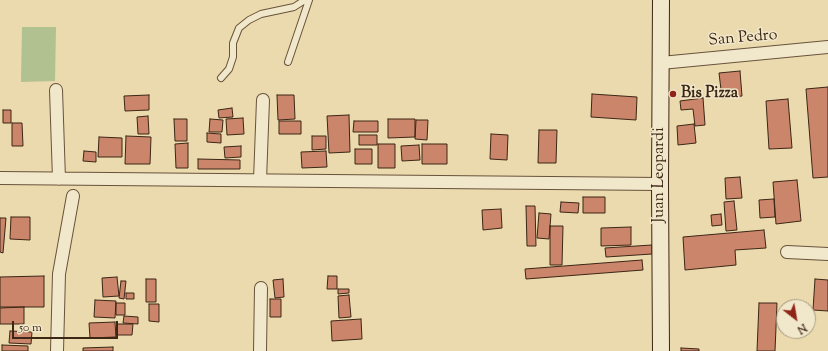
<!DOCTYPE html>
<html>
<head>
<meta charset="utf-8">
<style>
  body { margin:0 }
  #map { position:relative; width:828px; height:351px; overflow:hidden; background:#eadaae; font-family:"Sorts Mill Goudy",serif }
  canvas { display:block }
  .north { position:absolute; left:776px; top:299px; width:40px; height:40px; box-sizing:border-box; background:#f1e7ca; border:1px solid #a99a82; border-radius:50%; rotate:149deg; font-size:11px; font-weight:700; line-height:16px; text-align:center; color:#3c2615 }
  .north::after { content:''; display:block; margin:auto; width:14px; height:18px; background:#8f2418; clip-path:polygon(50% 0,100% 100%,50% 72%,0 100%) }
  .scale { position:absolute; left:12px; top:321px; width:106px; height:18px; box-sizing:border-box; border:2px solid #3c2615; border-top:0; padding-left:5px; font-size:12px; line-height:14px; white-space:nowrap; color:#3c2615; -webkit-text-stroke:3px #f1e7ca; paint-order:stroke }
</style>
</head>
<body>
<div id="map">
<canvas width="828" height="351"></canvas>
<div class="north">N</div>
<div class="scale">50 m</div>
</div>
<script>
const context = document.querySelector('canvas').getContext('2d');
context.lineJoin = 'round';
function paint(path, color) { context.fillStyle = color; context.fill(path, 'evenodd'); }
const toPath = rows => new Path2D(rows.map(r => 'M' + r).join(''));
function strokePath(path, color, width, dash) { context.strokeStyle = color; context.lineWidth = width; context.lineCap = dash ? 'butt' : 'round'; context.setLineDash(dash || []); context.stroke(path); }
function label(font, color, halo, rows, align = 'center') {
  context.font = font + ' "Sorts Mill Goudy",serif'; context.lineWidth = 3; context.setLineDash([]); context.textBaseline = 'middle'; context.strokeStyle = halo; context.fillStyle = color; for (const [text, x, y, turn = 0] of rows) {
    context.save(); context.translate(x, y); context.rotate((+turn || 0) * Math.PI / 180); context.textAlign = isNaN(turn) ? turn : align; if (halo) context.strokeText(text, 0, 0); context.fillText(text, 0, 0); context.restore();
  }
}
paint(toPath([
  [22,27,56,27,55,81,21,82]
]), '#b1c18f');
const building = toPath([
  [740,71,742,96,722,98,719,73,740,71],
  [828,87,828,177,813,178,806,89,828,87],
  [592,94,637,97,636,120,591,117,592,94],
  [149,95,149,110,125,111,124,96,149,95],
  [277,95,294,95,295,119,278,120,277,95],
  [703,98,705,125,695,126,693,109,681,110,680,101,703,98],
  [788,99,792,148,769,149,766,101,788,99],
  [232,108,233,117,219,118,218,110,232,108],
  [3,110,11,110,11,123,3,123,3,110],
  [349,115,350,152,329,153,327,116,349,115],
  [148,116,149,134,138,134,137,117,148,116],
  [243,118,244,134,227,135,226,119,243,118],
  [174,119,187,119,187,141,175,141,174,119],
  [210,119,223,120,222,132,209,132,210,119],
  [388,119,415,119,415,137,388,138,388,119],
  [416,120,428,120,427,140,415,139,416,120],
  [279,121,301,121,301,134,279,134,279,121],
  [354,121,378,121,378,132,353,132,354,121],
  [12,123,22,123,23,146,12,146,12,123],
  [694,124,696,143,678,145,677,126,694,124],
  [539,130,557,130,556,163,538,163,539,130],
  [207,133,221,134,221,143,207,142,207,133],
  [491,134,508,135,507,160,490,159,491,134],
  [359,135,377,135,377,145,359,145,359,135],
  [126,136,151,137,150,164,125,164,126,136],
  [312,136,326,136,326,149,312,150,312,136],
  [99,137,122,138,122,157,98,157,99,137],
  [188,143,188,168,176,168,175,144,188,143],
  [378,144,395,144,395,168,378,168,378,144],
  [422,144,447,144,447,164,422,164,422,144],
  [419,145,420,160,402,161,401,146,419,145],
  [241,146,241,157,225,158,224,147,241,146],
  [355,149,372,149,372,164,355,164,355,149],
  [84,151,96,152,96,162,83,161,84,151],
  [326,151,327,167,302,168,301,152,326,151],
  [198,159,240,160,240,169,198,169,198,159],
  [740,177,742,198,726,199,725,178,740,177],
  [797,180,801,221,776,224,773,182,797,180],
  [583,197,605,197,605,213,583,213,583,197],
  [774,199,775,217,760,218,759,200,774,199],
  [734,201,737,230,726,231,724,202,734,201],
  [561,202,579,203,578,213,560,212,561,202],
  [526,206,535,206,536,246,527,246,526,206],
  [501,209,502,228,483,230,482,210,501,209],
  [539,213,551,214,549,239,537,238,539,213],
  [721,214,722,225,712,226,711,215,721,214],
  [11,217,30,217,30,240,10,239,11,217],
  [0,218,6,218,3,253,0,252,0,218],
  [550,226,563,226,562,265,550,265,550,226],
  [631,227,631,245,601,246,601,228,631,227],
  [764,230,766,248,735,250,736,265,685,270,683,237,764,230],
  [652,245,652,254,606,257,605,248,652,245],
  [642,260,643,270,526,279,525,269,642,260],
  [44,276,44,307,0,307,0,277,44,276],
  [328,276,337,276,337,289,327,289,328,276],
  [117,277,119,296,103,297,102,278,117,277],
  [146,279,156,279,156,302,146,302,146,279],
  [283,279,284,297,275,298,273,280,283,279],
  [815,279,828,280,828,311,813,310,815,279],
  [121,281,126,281,124,299,119,298,121,281],
  [338,289,349,289,349,293,338,294,338,289],
  [126,293,134,293,134,299,126,299,126,293],
  [349,295,351,317,339,318,338,296,349,295],
  [270,299,281,299,281,317,270,317,270,299],
  [95,300,116,301,115,318,94,317,95,300],
  [116,303,125,303,125,315,116,315,116,303],
  [759,303,777,303,775,351,757,351,759,303],
  [149,304,159,304,159,322,149,321,149,304],
  [24,307,24,324,0,324,0,308,24,307],
  [124,316,138,317,138,324,123,323,124,316],
  [361,319,362,339,332,341,331,321,361,319],
  [115,322,116,337,90,338,89,323,115,322],
  [117,324,133,324,132,335,116,335,117,324],
  [10,331,32,332,31,344,9,343,10,331],
  [2,345,28,346,28,351,2,351,2,345],
  [113,347,113,351,83,351,83,348,113,347],
  [681,348,699,349,699,351,681,351,681,348]
]);
paint(building, '#cb856a');
strokePath(building, '#3c2615', 1);
const lane = toPath([
  [288,62,309,0],
  [221,78,229,69,233,57,233,43,239,28,249,20,261,14,294,7,305,0]
]);
const street = toPath([
  [661,63,828,47],
  [56,90,59,179],
  [0,178,660,184],
  [260,180,263,100],
  [787,252,828,254],
  [57,351,59,274,73,196],
  [260,351,261,288]
]);
const secondary = toPath([
  [661,351,660,184,661,0]
]);
strokePath(lane, '#68533b', 8);
strokePath(street, '#68533b', 14);
strokePath(secondary, '#3c2615', 18);
strokePath(lane, '#f1e7ca', 6);
strokePath(street, '#f1e7ca', 12);
strokePath(secondary, '#f1e7ca', 16);
for (const [x, y, r, color] of [
  [673,94,4,"#8f2418"]
]) { const dot = new Path2D(); dot.arc(x, y, r, 0, 2 * Math.PI); context.fillStyle = color; context.fill(dot); strokePath(dot, '#f1e7ca', 1.5); }
label('16px', '#3c2615', '#f1e7ca', [
  ["San Pedro",743,39,-5],
  ["Juan Leopardi",660,175,-90]
]);
label('bold 16px', '#3c2615', '#f1e7ca', [
  ["Bis Pizza",681,94]
], 'left');
</script>
</body>
</html>
